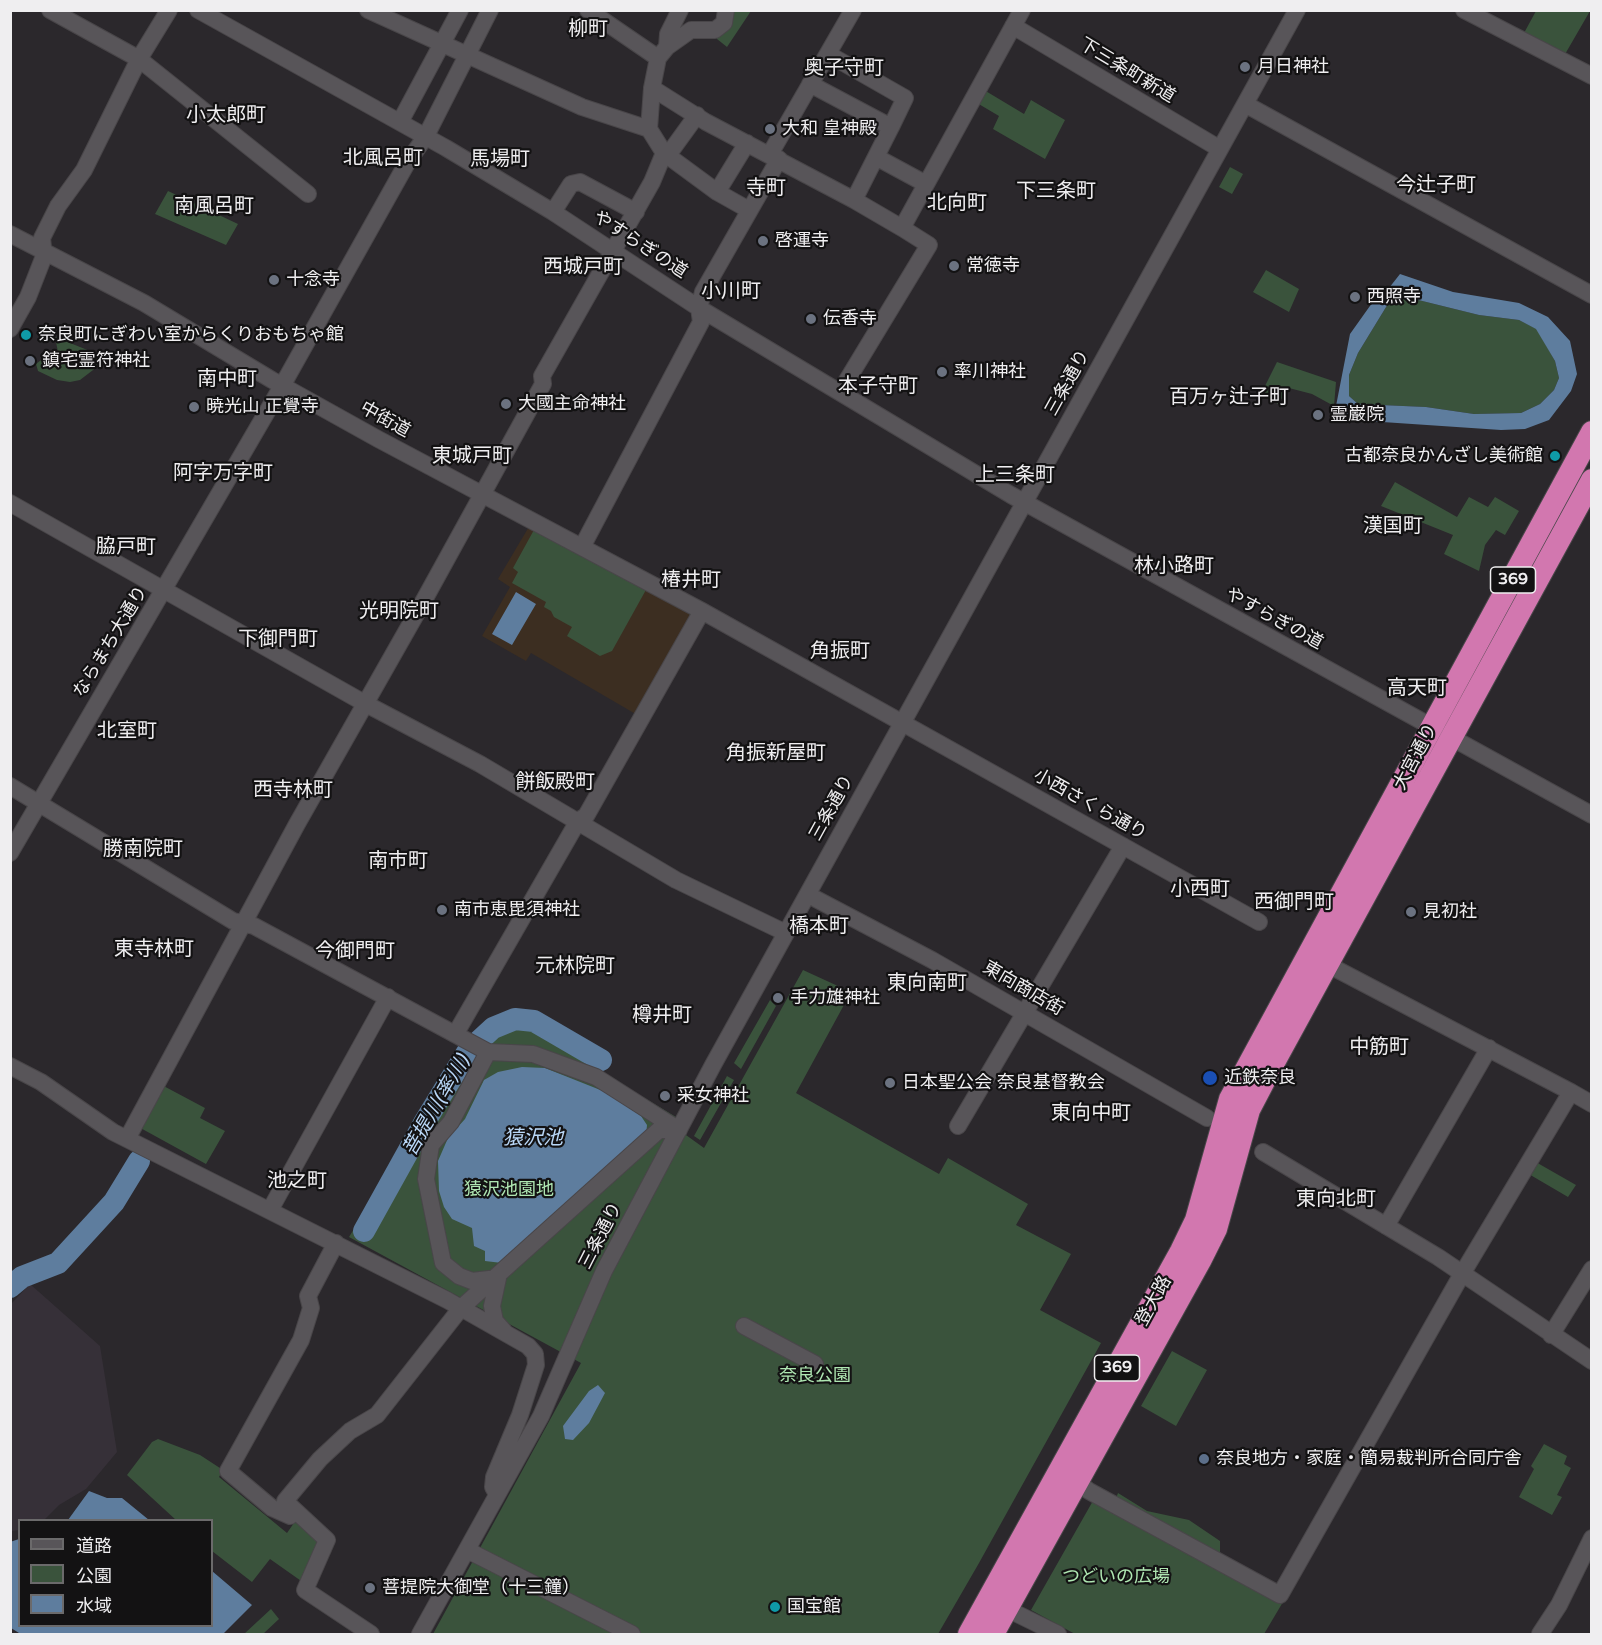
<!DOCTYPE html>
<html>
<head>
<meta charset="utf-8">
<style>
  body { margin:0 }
  #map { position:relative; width:1602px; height:1645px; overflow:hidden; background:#2b282c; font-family:"Varela Round","Noto Sans JP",sans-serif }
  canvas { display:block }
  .frame { position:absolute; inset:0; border:12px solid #efeef0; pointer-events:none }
  .legend { position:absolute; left:18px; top:1519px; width:195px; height:108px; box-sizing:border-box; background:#131213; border:2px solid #6b6a6b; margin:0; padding:8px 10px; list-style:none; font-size:18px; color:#efeef0 }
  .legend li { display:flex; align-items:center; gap:12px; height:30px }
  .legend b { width:30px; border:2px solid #6b6a6b }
</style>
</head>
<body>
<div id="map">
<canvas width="1602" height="1645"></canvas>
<div class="frame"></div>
<ul class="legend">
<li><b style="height:8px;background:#585559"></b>道路</li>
<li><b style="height:16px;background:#3a533c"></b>公園</li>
<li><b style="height:16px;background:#5e7d9e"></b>水域</li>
</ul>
</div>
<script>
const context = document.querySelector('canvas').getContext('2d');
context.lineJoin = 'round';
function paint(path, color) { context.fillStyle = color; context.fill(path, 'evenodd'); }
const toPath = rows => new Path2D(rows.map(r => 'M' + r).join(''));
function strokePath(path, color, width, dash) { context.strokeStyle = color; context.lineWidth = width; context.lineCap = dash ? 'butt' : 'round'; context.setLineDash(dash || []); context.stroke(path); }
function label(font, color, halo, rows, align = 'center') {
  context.font = font + ' "Varela Round","Noto Sans JP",sans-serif'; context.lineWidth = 4.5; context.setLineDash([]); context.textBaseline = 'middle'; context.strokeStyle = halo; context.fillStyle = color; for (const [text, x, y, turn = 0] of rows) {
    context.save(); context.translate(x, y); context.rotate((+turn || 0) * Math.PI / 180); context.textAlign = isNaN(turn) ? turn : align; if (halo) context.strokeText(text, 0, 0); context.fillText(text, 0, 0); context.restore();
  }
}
paint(toPath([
  [30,1284,100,1346,117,1452,86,1489,59,1505,44,1520,20,1520,19,1530,11,1531,11,1304]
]), '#363038');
paint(toPath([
  [530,525,697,614,639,716,531,653,526,661,482,636,510,587,498,579]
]), '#3c2e21');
paint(toPath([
  [726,11,751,11,727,47,717,39,715,30],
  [1536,11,1590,11,1564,56,1524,33],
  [984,90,1024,114,1031,100,1065,120,1045,159,993,129,999,116,977,103],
  [1230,167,1243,174,1232,194,1219,187],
  [168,191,238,224,226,245,155,214],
  [1266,270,1299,289,1289,312,1253,292],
  [1394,294,1479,315,1519,320,1537,329,1555,361,1559,378,1554,390,1540,404,1521,413,1474,414,1426,407,1358,404,1349,396,1349,375,1358,353],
  [55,337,90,351,98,358,97,367,80,380,70,382,57,380,38,371,36,364,41,360,52,361,58,352],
  [1277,362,1336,382,1334,406,1312,394,1289,388,1278,404,1261,394],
  [1395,482,1457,517,1469,497,1488,507,1495,497,1519,511,1505,535,1496,530,1485,545,1479,571,1444,554,1453,535,1381,506],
  [535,528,647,588,612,651,600,656,567,636,572,627,554,617,551,611,544,607,546,602,512,583,518,572,513,568],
  [803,970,851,992,796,1093,939,1174,948,1158,1028,1204,1016,1225,1071,1254,1040,1310,1101,1343,979,1563,938,1634,433,1634,581,1363,349,1237,467,1045,494,1024,507,1019,528,1016,537,1019,608,1060,600,1071,676,1117,686,1135,704,1148],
  [770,1000,776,1006,741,1069,734,1063],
  [727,1076,734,1080,700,1140,694,1136],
  [158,1083,205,1108,200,1118,225,1131,206,1164,135,1125],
  [1534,1161,1576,1185,1568,1197,1527,1173],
  [1172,1351,1207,1370,1176,1426,1141,1406],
  [158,1439,200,1455,223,1470,219,1477,287,1533,296,1520,321,1543,304,1583,270,1559,252,1582,212,1551,212,1520,176,1520,127,1475,152,1442],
  [1544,1444,1567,1456,1564,1464,1571,1468,1557,1495,1562,1497,1552,1515,1519,1497,1534,1469,1531,1466],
  [1118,1493,1147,1511,1189,1520,1220,1541,1220,1556,1283,1602,1264,1634,1075,1634,1031,1610,1094,1499,1112,1509],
  [271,1609,279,1619,263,1634,244,1634]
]), '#3a533c');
paint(toPath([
  [1400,274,1453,292,1519,303,1548,317,1570,341,1577,374,1571,391,1549,420,1525,429,1501,430,1338,419,1336,406,1350,334,1382,289,1389,288],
  [1394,294,1479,315,1519,320,1536,329,1555,361,1559,378,1554,390,1540,404,1521,413,1474,414,1426,407,1358,404,1349,396,1349,375,1358,353],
  [516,592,536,604,512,645,492,634],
  [522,1067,545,1068,608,1093,641,1116,647,1125,646,1136,502,1263,485,1261,485,1251,474,1246,472,1228,452,1219,444,1207,439,1191,438,1161,448,1138,465,1119,484,1080,498,1072],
  [598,1385,605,1393,589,1423,573,1440,565,1439,563,1426,589,1391],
  [89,1491,107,1498,122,1498,149,1520,68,1520],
  [19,1539,20,1626,212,1626,212,1571,252,1605,223,1634,19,1633,11,1628,10,1542]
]), '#5e7d9e');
strokePath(toPath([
  [364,1231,424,1123,468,1051,493,1028,515,1019,534,1021,601,1060],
  [10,1287,22,1277,58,1263,114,1202,139,1161]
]), '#5e7d9e', 22);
const minor = toPath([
  [50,10,139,59,308,194],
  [198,10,446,148,553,212,699,308,1011,495,1592,815],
  [368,10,582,107,649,129],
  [588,10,658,58],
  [1464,10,1592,76],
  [1013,26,1220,149],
  [667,47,668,34,680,10],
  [828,54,905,98,891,127],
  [810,84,891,127,854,200],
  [652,88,706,122,854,200,902,228],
  [1245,104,1592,295],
  [400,122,460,10],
  [664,153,717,192,749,210],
  [770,154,853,10],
  [668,155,697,115],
  [876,157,926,184],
  [717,192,747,143],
  [553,212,571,184,580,182,636,212],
  [10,234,144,303,272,380,378,439,702,611,1259,922],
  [10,329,28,297,44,256,42,238,58,206,84,170,139,59,169,10],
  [840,392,929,245,902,228,1022,10],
  [10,503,366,704,480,764,676,880,786,933],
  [582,547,701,322,699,308,703,292,779,159],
  [10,786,233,921,254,926,488,1052,533,1054,596,1077,679,1130],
  [10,853,282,386,407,163,426,136,490,10],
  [816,899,932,960,1207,1118],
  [456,1033,578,821,586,816,702,611],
  [488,1052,451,1122,431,1145,426,1179,443,1263,459,1276,472,1281,498,1278,492,1306,495,1321,504,1331],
  [10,1066,41,1082,113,1132,447,1300,528,1346,535,1354,536,1365,520,1415,494,1477,493,1487,497,1494],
  [1571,1092,1592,1104],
  [958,1126,1123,846],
  [127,1139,297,824,423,602,543,384,542,376,652,182,664,153,649,129,652,88,658,58,667,47,691,30,715,30,724,23,726,10],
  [1263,1152,1438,1257,1592,1361],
  [270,1210,388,997],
  [1386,1226,1489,1048],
  [744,1326,815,1364],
  [1551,1335,1592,1269],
  [1069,1476,1089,1491,1280,1595,1462,1274,1571,1092,1319,960],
  [295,1512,290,1516,272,1508,228,1471,301,1340,311,1308,308,1296,336,1243],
  [467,1550,632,1634],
  [997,1604,1058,1634],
  [371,1634,305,1590,327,1540,285,1501,320,1459,350,1431,377,1415,461,1308,659,1130,679,1130],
  [420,1634,541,1416,604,1271,713,1065,1297,10],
  [1540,1634,1559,1605,1592,1538]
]);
const highway = toPath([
  [969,1634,1181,1251,1196,1220,1230,1099,1592,432],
  [993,1634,1200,1261,1216,1229,1249,1110,1272,1066,1592,480]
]);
strokePath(minor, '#494649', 18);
strokePath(highway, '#494649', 24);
strokePath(minor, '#585559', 16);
strokePath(highway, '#d277af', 22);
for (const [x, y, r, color] of [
  [1245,67,6,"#6b7280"],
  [770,129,6,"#6b7280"],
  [763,241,6,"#6b7280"],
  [954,266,6,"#6b7280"],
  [274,280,6,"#6b7280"],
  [1355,297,6,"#6b7280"],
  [811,319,6,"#6b7280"],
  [26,335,6,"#0f9aa8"],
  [30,361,6,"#6b7280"],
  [942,372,6,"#6b7280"],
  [506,404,6,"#6b7280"],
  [194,407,6,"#6b7280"],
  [1318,415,6,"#6b7280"],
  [1555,456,6,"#0f9aa8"],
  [442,910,6,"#6b7280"],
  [1411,912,6,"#6b7280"],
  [778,998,6,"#6b7280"],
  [1210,1078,8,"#1a4fb4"],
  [890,1083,6,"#6b7280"],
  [665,1096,6,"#6b7280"],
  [1204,1459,6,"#5c6f8a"],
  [370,1588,6,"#6b7280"],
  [775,1607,6,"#0f9aa8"]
]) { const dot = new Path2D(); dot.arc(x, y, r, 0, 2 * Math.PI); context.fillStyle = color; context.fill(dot); strokePath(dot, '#131213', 2); }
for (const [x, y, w] of [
  [1513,580,45],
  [1117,1368,45]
]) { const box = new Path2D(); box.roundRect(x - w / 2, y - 13, w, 26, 4.5); context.fillStyle = '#131213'; context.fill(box); strokePath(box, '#efeef0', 1.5); }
label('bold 16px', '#efeef0', null, [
  ["369",1513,580],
  ["369",1117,1368]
]);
label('18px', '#efeef0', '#131213', [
  ["月日神社",1257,67],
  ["大和 皇神殿",782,129],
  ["啓運寺",775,241],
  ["常徳寺",966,266],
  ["十念寺",286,280],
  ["西照寺",1367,297],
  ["伝香寺",823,319],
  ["奈良町にぎわい室からくりおもちゃ館",38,335],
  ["鎮宅霊符神社",42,361],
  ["率川神社",954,372],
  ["大國主命神社",518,404],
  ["暁光山 正覺寺",206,407],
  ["霊巌院",1330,415],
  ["古都奈良かんざし美術館",1543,456,"right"],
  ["南市恵毘須神社",454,910],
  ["見初社",1423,912],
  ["手力雄神社",790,998],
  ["近鉄奈良",1224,1078],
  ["日本聖公会 奈良基督教会",902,1083],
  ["采女神社",677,1096],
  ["奈良地方・家庭・簡易裁判所合同庁舎",1216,1459],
  ["菩提院大御堂（十三鐘）",382,1588],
  ["国宝館",787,1607]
], 'left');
label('18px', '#efeef0', '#131213', [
  ["下三条町新道",1127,71,31],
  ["やすらぎの道",640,245,33],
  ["三条通り",1068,383,-61],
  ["中街道",385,420,29],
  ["やすらぎの道",1274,619,29],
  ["ならまち大通り",111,642,-59],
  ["大宮通り",1416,757,-62],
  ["小西さくら通り",1090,805,29],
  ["三条通り",832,808,-61],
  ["東向商店街",1023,989,30],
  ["三条通り",601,1236,-63],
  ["登大路",1154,1301,-61]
]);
label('18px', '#afe7b2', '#131213', [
  ["猿沢池園地",509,1190],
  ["奈良公園",815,1376],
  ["つどいの広場",1116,1577]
]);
label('20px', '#efeef0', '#131213', [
  ["柳町",588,30],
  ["奥子守町",844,69],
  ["小太郎町",226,116],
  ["北風呂町",383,159],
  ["馬場町",500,160],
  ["今辻子町",1436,186],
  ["寺町",766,189],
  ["下三条町",1056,192],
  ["北向町",957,204],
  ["南風呂町",214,207],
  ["西城戸町",583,268],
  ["小川町",731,292],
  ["南中町",227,380],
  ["本子守町",878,387],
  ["百万ヶ辻子町",1229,398],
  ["東城戸町",472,457],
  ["阿字万字町",223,474],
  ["上三条町",1015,476],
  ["漢国町",1393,527],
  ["脇戸町",126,548],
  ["林小路町",1174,567],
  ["椿井町",691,581],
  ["光明院町",399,612],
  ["下御門町",278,640],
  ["角振町",840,652],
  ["高天町",1417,689],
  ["北室町",127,732],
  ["角振新屋町",776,754],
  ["餅飯殿町",555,783],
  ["西寺林町",293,791],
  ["勝南院町",143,850],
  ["南市町",398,862],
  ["小西町",1200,890],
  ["西御門町",1294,903],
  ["橋本町",819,927],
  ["東寺林町",154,950],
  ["今御門町",355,952],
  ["元林院町",575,967],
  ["東向南町",927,984],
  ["樽井町",662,1016],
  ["中筋町",1379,1048],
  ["東向中町",1091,1114],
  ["池之町",297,1182],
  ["東向北町",1336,1200]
]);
label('italic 20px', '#bad8f8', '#131213', [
  ["菩提川(率川)",437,1106,-60],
  ["猿沢池",533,1139]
]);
</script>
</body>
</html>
